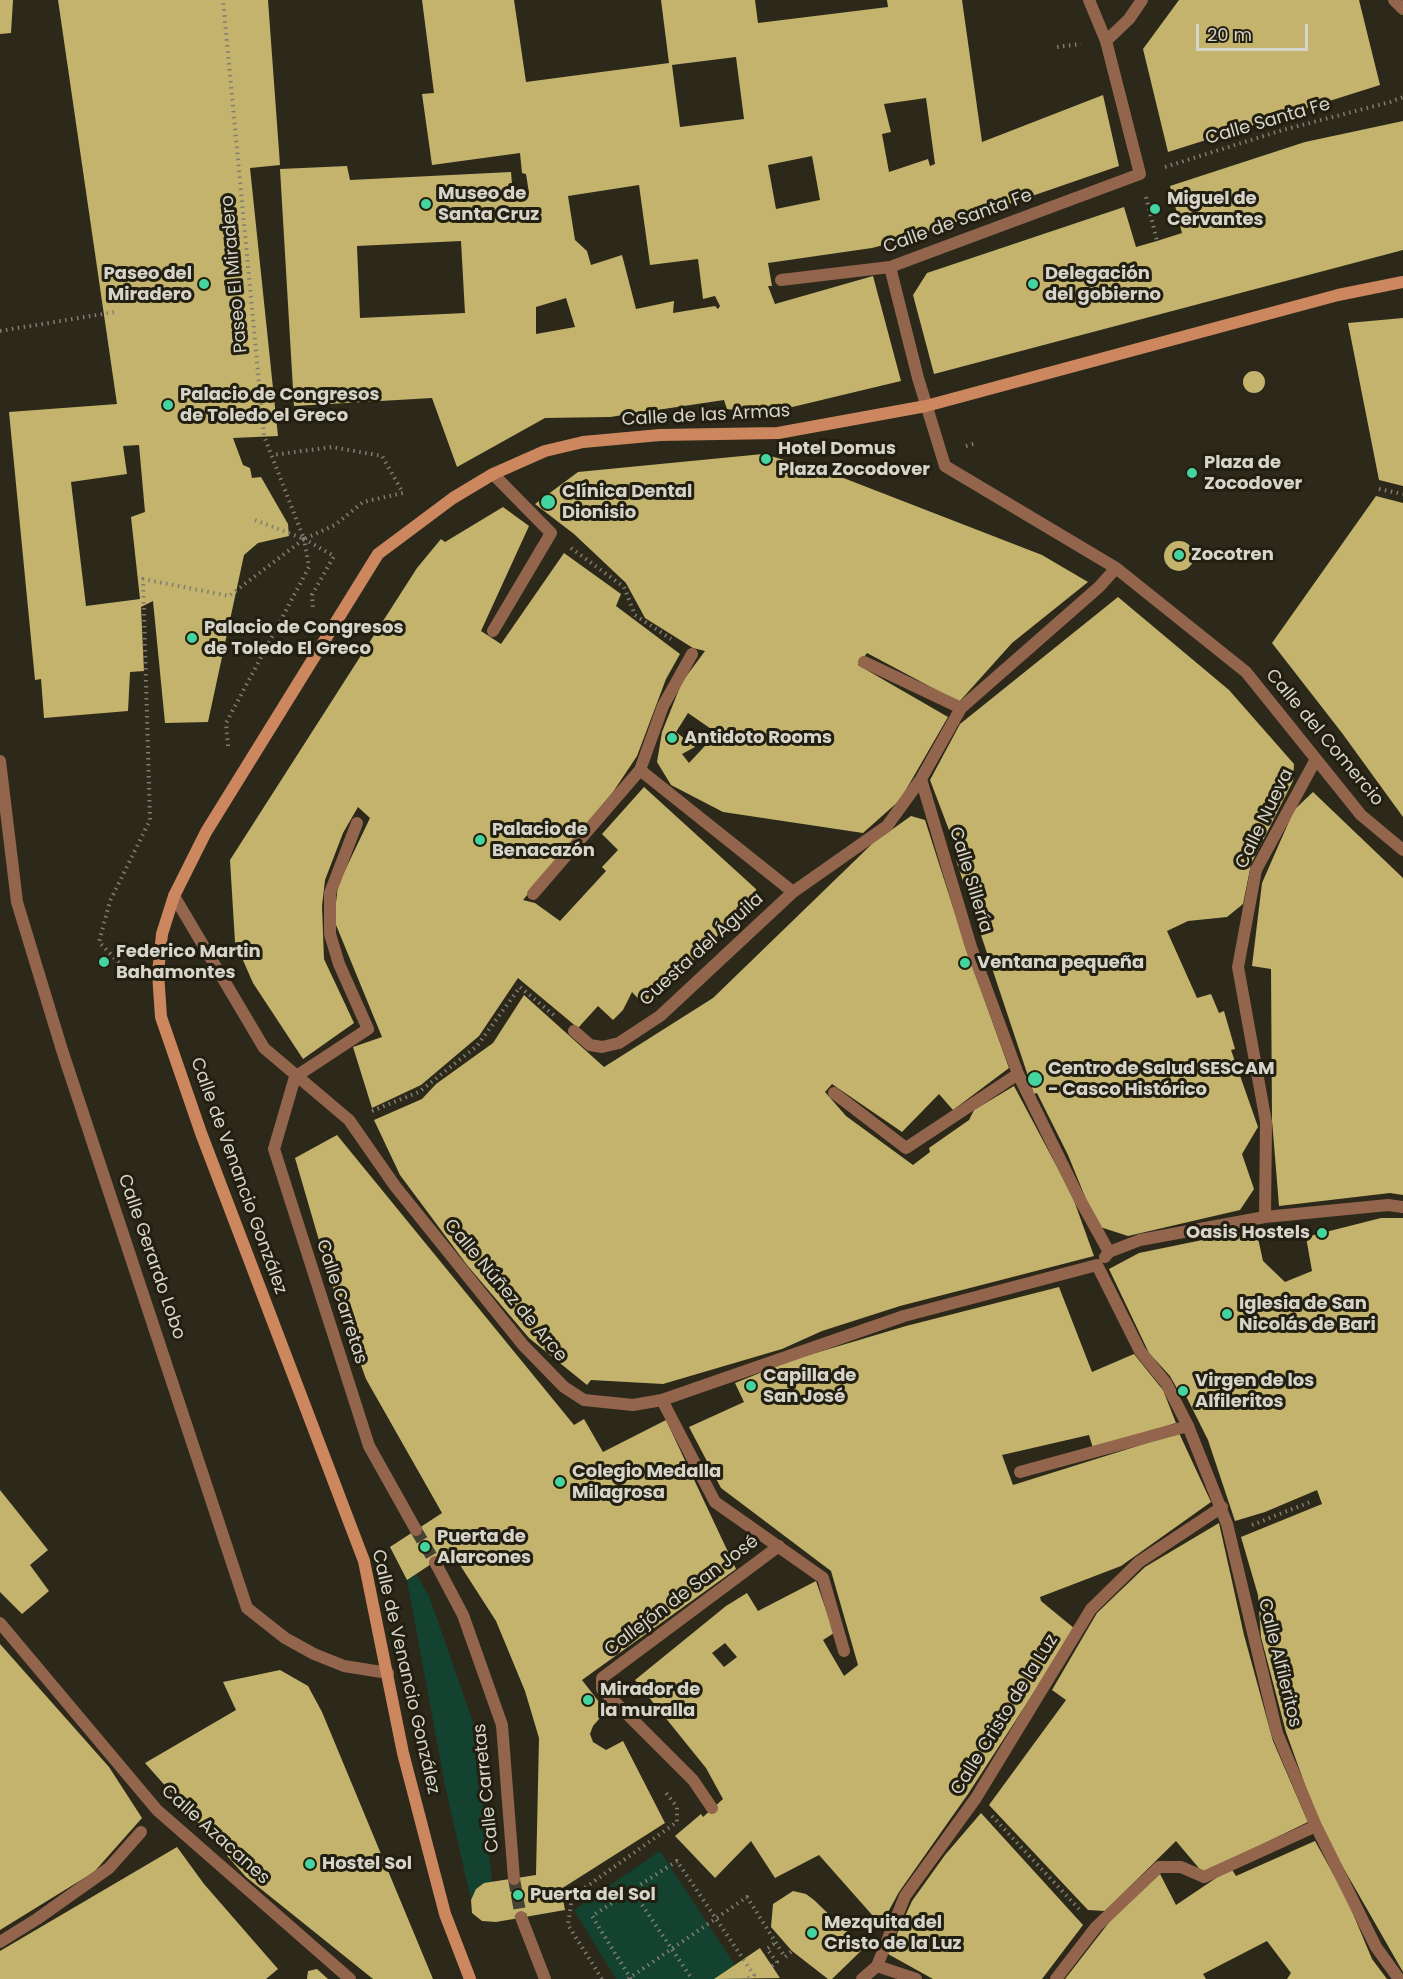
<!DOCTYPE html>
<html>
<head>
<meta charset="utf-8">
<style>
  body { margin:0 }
  #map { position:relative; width:1403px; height:1979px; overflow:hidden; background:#2c291a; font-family:Poppins,sans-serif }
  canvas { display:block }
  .scale { position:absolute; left:1196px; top:24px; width:112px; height:27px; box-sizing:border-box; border:3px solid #d7d5cb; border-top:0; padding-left:8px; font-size:18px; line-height:21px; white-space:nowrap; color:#d7d5cb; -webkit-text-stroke:4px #221f10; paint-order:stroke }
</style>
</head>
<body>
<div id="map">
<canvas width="1403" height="1979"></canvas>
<div class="scale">20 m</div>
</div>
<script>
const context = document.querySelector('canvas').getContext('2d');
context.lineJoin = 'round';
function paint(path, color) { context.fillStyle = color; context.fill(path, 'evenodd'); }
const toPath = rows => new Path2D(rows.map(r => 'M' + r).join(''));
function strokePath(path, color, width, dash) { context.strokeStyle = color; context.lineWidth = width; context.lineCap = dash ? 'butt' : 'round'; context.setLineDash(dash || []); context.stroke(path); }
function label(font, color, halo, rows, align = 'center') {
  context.font = font + ' Poppins,sans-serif'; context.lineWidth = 6; context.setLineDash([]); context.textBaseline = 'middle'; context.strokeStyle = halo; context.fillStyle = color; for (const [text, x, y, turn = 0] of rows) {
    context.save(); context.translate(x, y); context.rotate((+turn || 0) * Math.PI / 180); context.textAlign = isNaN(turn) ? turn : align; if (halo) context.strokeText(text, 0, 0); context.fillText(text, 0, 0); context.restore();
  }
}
paint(toPath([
  [416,1574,429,1596,474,1725,492,1882,484,1883,476,1889,471,1900,445,1785,407,1580],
  [660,1851,744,1979,616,1979,574,1910]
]), '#144230');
paint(toPath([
  [0,0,13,0,11,33,0,34],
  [58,0,268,0,280,165,250,168,278,436,233,438,243,465,250,468,252,478,261,477,288,524,289,536,258,543,244,555,208,722,165,723,153,601,141,607,144,671,130,672,128,711,44,718,41,679,35,680,9,412,117,404],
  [139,445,145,512,131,517,140,599,86,606,71,482,127,474,123,446],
  [422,0,514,0,526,82,669,63,661,0,755,0,758,23,888,7,887,0,962,0,982,142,1103,95,1119,166,910,238,872,248,768,263,772,286,768,286,775,304,873,276,901,381,763,414,727,409,724,400,610,417,545,418,457,467,432,398,294,406,280,169,347,166,350,180,511,172,513,197,529,193,526,174,522,173,520,153,432,165,422,94,434,93],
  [736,57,744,119,680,127,672,65],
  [926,98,935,164,930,166,928,159,889,172,882,134,891,132,884,104],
  [812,156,820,200,776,209,768,165],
  [639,185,650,265,698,259,703,299,715,296,720,306,718,309,715,306,673,313,674,301,636,309,622,255,591,265,587,251,575,240,568,196],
  [461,241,465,313,360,318,357,246],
  [566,298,575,327,536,334,536,307],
  [1179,0,1359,0,1380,85,1168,152,1143,49],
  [1403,121,1403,250,934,374,913,295,927,273,1124,207,1136,247,1157,241,1182,233,1170,186,1305,142],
  [1403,318,1403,486,1379,480,1348,323],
  '1243 382a11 11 0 1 1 22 0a11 11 0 1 1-22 0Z',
  [763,454,828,472,1042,555,1088,582,1012,643,959,702,867,653,858,665,948,717,900,800,863,833,723,812,671,785,657,762,662,732,682,682,705,651,693,648,645,618,626,583,574,534,535,504,578,472],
  [688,713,717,733,689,763,682,754,695,747,676,732],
  [1376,496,1403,503,1403,817,1342,733,1272,643],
  [503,507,529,526,481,631,501,644,564,553,621,594,616,606,680,654,666,679,637,756,613,792,523,900,535,903,560,921,606,871,602,867,618,850,602,834,644,787,756,889,757,895,650,1005,645,1006,632,992,623,1010,613,1020,598,1006,578,1028,518,978,479,1036,421,1085,372,1108,353,1047,382,1037,334,920,338,885,370,818,358,807,343,833,325,880,322,906,324,959,354,1023,303,1059,253,983,235,942,230,860,417,568,441,539,445,542],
  '1164 556a15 15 0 1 1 30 0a15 15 0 1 1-30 0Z',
  [1118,597,1229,690,1294,764,1293,781,1251,864,1243,904,1227,917,1188,921,1167,931,1197,998,1211,994,1219,1013,1224,1011,1235,1049,1231,1050,1258,1127,1242,1154,1254,1189,1240,1210,1128,1236,1097,1226,1068,1155,1037,1093,1034,1094,956,860,960,859,930,780,960,724],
  [1313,792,1403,878,1403,1195,1390,1193,1279,1206,1272,1120,1271,969,1252,966,1262,883,1294,810],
  [911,816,925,820,967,951,1009,1068,953,1110,939,1094,902,1132,832,1084,825,1092,846,1116,913,1165,930,1152,929,1148,969,1120,974,1110,1014,1086,1072,1195,1094,1256,900,1306,822,1331,782,1349,663,1384,591,1380,587,1385,529,1338,467,1265,400,1175,374,1120,422,1099,436,1084,493,1043,524,995,604,1067,713,998,873,843],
  [337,1135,574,1425,584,1419,603,1452,666,1420,736,1569,582,1680,606,1711,593,1726,590,1734,593,1742,606,1750,623,1741,665,1823,561,1889,565,1910,496,1922,482,1921,472,1913,471,1900,476,1889,484,1883,536,1875,539,1738,525,1691,496,1621,451,1551,407,1580,390,1547,442,1513,366,1379,332,1285,295,1158],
  [1381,1218,1403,1218,1403,1972,1340,1862,1314,1810,1286,1732,1261,1637,1258,1595,1241,1537,1322,1504,1317,1490,1265,1512,1235,1521,1208,1440,1186,1396,1179,1392,1170,1376,1149,1353,1109,1269,1139,1253,1256,1229,1263,1261,1285,1282,1312,1271,1306,1237],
  [1059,1287,1092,1372,1134,1354,1163,1390,1176,1423,1093,1448,1089,1435,1002,1455,1013,1485,1179,1433,1211,1502,1121,1566,1040,1597,1041,1601,1075,1629,968,1794,899,1892,881,1925,819,1855,775,1878,751,1841,715,1878,675,1836,701,1814,703,1817,723,1799,706,1768,635,1680,726,1606,747,1593,758,1611,816,1581,834,1633,823,1640,844,1676,858,1665,831,1571,721,1488,689,1427,744,1402,735,1383,792,1360,906,1326],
  [725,1643,737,1657,724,1667,712,1653],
  [0,1490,48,1550,30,1565,49,1591,22,1614,0,1592],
  [1219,1523,1244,1635,1273,1741,1308,1822,1203,1873,1176,1841,1105,1911,1088,1910,989,1805,1066,1700,1052,1690,1097,1613,1145,1567],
  [0,1644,109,1767,142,1818,94,1872,0,1930],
  [280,1670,308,1686,322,1712,433,1979,373,1979,246,1877,145,1763,236,1710,223,1682],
  [981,1813,1083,1925,1042,1979,933,1979,888,1954,912,1901,945,1855],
  [1315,1841,1346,1897,1372,1959,1387,1979,1287,1979,1291,1973,1267,1941,1203,1974,1206,1979,1065,1979,1114,1916,1160,1874,1176,1905,1231,1868,1236,1876],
  [177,1847,204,1884,278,1969,266,1979,0,1979,0,1951],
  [793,1891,806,1894,814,1900,864,1948,832,1979,828,1979,792,1951,771,1927,773,1904],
  [760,1948,780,1978,714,1979],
  [317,1969,328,1979,307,1979,308,1971]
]), '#c3b36d');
strokePath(toPath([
  [416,1530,435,1562],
  [514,1879,521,1917]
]), '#464335', 12, [12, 6]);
strokePath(toPath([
  [1057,47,1081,44],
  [1165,167,1283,130,1390,102,1403,97],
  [1146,197,1157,241],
  [0,331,115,312],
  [966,446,977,443],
  [1379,489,1403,494],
  [255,520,304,539,335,525,363,502,403,493,382,456,332,447,272,455],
  [571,548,624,587,635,615,671,639],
  [228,746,226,723,309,567,304,539,334,556,312,595,313,610],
  [123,967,99,942,110,901,150,820,143,579,229,596,304,539,264,436,223,0],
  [372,1111,419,1092,477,1046,520,987,556,1017],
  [1252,1525,1310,1502],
  [992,1816,1079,1909],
  [632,1890,692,1979],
  [772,1966,777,1962,767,1949,775,1943],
  [602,1979,568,1925,572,1897,677,1822,677,1807,666,1793],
  [628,1979,747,1897,785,1957,792,1951],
  [631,1979,592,1916,677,1861,754,1975,747,1979]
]), '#807d71', 4, [1.5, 4.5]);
strokePath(toPath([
  [493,474,551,533,493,631],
  [864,662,961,708],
  [295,1077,368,1029,339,964,330,934,330,893,357,823],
  [662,1400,715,1502,823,1578,844,1651],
  [1020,1472,1188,1426],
  [712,1808,693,1780,602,1689,602,1678,779,1546],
  [0,1942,37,1919,109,1868,141,1832],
  [1056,1979,1096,1927,1159,1867,1181,1867,1204,1877]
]), '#92654c', 12);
strokePath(toPath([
  [1394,0,1403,9],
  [1106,41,1129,19,1142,0],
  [890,267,918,378,945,466,1116,568,1246,672,1361,815,1403,850],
  [781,280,890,267,1140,174,1106,41,1089,0],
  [0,761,17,902,62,1050,247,1608,285,1638,314,1654,344,1666,388,1673],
  [640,770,793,892],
  [533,894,640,770,663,706,692,654],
  [174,896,264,1048,349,1120,395,1186,523,1345,564,1387,584,1400,633,1405,662,1400,904,1316,1097,1265,1140,1351,1166,1383,1188,1426,1227,1524,1277,1733,1316,1826,1376,1947,1399,1979],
  [574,1031,590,1045,602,1047,619,1043,660,1016,793,892,887,826,921,779],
  [295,1077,274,1149,369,1446,416,1530],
  [834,1093,906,1148,1018,1074],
  [1265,1217,1266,1122,1238,967,1256,870,1316,759],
  [1109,1252,1079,1198,1018,1074,971,947,921,779,961,708,1099,587,1116,568],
  [1105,1257,1109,1252,1140,1240,1265,1217,1388,1205,1403,1207],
  [435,1562,463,1615,502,1725,514,1879],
  [0,1623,157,1810,350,1979],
  [1204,1877,1316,1826],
  [521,1917,545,1979],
  [877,1966,916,1979],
  [862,1979,877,1966,905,1896,976,1798,1091,1609,1139,1562,1222,1507]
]), '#92654c', 12);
strokePath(toPath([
  [470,1979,445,1914,403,1753,364,1561,201,1133,161,1017,158,973,162,934,174,896,206,832,378,554,453,498,493,474,545,451,583,442,660,435,778,433,926,406,1338,295,1403,282]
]), '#cd875e', 12);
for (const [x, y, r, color] of [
  [426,204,6,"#44d49f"],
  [1155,209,6,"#44d49f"],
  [204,284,6,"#44d49f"],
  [1033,284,6,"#44d49f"],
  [168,405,6,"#44d49f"],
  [766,459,6,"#44d49f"],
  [1192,473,6,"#44d49f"],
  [548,502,8,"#44d49f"],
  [1179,555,6,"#44d49f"],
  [192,638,6,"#44d49f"],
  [672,738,6,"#44d49f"],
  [480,840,6,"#44d49f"],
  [104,962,6,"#44d49f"],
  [965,963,6,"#44d49f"],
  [1035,1079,8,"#44d49f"],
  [1322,1233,6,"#44d49f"],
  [1227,1314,6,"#44d49f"],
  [751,1386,6,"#44d49f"],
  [1183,1391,6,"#44d49f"],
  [560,1482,6,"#44d49f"],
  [425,1547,6,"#44d49f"],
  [588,1700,6,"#44d49f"],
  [310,1864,6,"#44d49f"],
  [518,1895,6,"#44d49f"],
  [812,1933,6,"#44d49f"]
]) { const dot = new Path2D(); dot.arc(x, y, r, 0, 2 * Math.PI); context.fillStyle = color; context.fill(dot); strokePath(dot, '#221f10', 2); }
label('18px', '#d7d5cb', '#221f10', [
  ["Calle Santa Fe",1268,122,-16],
  ["Calle de Santa Fe",958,222,-20],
  ["Paseo El Miradero",235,274,-95],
  ["Calle de las Armas",706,416,-3],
  ["Calle del Comercio",1324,738,50],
  ["Calle Nueva",1265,819,-64],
  ["Calle Sillería",970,880,73],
  ["Cuesta del Águila",702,950,-42],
  ["Calle de Venancio González",238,1176,70],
  ["Calle Gerardo Lobo",151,1257,71],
  ["Calle Núñez de Arce",505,1291,50],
  ["Calle Carretas",341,1302,72],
  ["Callejón de San José",682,1596,-37],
  ["Calle Alfileritos",1279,1663,76],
  ["Calle de Venancio González",405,1672,77],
  ["Calle Cristo de la Luz",1005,1715,-58],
  ["Calle Carretas",487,1788,-96],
  ["Calle Azacanes",215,1835,42]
]);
label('bold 18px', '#d7d5cb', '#221f10', [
  ["Museo de",438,194],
  ["Santa Cruz",438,215],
  ["Miguel de",1167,199],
  ["Cervantes",1167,220],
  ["Paseo del",192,274,"right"],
  ["Miradero",192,295,"right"],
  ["Delegación",1045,274],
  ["del gobierno",1045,295],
  ["Palacio de Congresos",180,395],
  ["de Toledo el Greco",180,416],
  ["Hotel Domus",778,449],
  ["Plaza Zocodover",778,470],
  ["Plaza de",1204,463],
  ["Zocodover",1204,484],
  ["Clínica Dental",562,492],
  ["Dionisio",562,513],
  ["Zocotren",1191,555],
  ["Palacio de Congresos",204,628],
  ["de Toledo El Greco",204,649],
  ["Antidoto Rooms",684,738],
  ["Palacio de",492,830],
  ["Benacazón",492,851],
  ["Federico Martin",116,952],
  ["Bahamontes",116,973],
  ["Ventana pequeña",977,963],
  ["Centro de Salud SESCAM",1048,1069],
  ["- Casco Histórico",1048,1090],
  ["Oasis Hostels",1310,1233,"right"],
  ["Iglesia de San",1239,1304],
  ["Nicolás de Bari",1239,1325],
  ["Capilla de",763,1376],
  ["San José",763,1397],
  ["Virgen de los",1195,1381],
  ["Alfileritos",1195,1402],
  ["Colegio Medalla",572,1472],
  ["Milagrosa",572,1493],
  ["Puerta de",437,1537],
  ["Alarcones",437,1558],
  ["Mirador de",600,1690],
  ["la muralla",600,1711],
  ["Hostel Sol",322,1864],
  ["Puerta del Sol",530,1895],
  ["Mezquita del",824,1923],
  ["Cristo de la Luz",824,1944]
], 'left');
</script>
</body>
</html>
